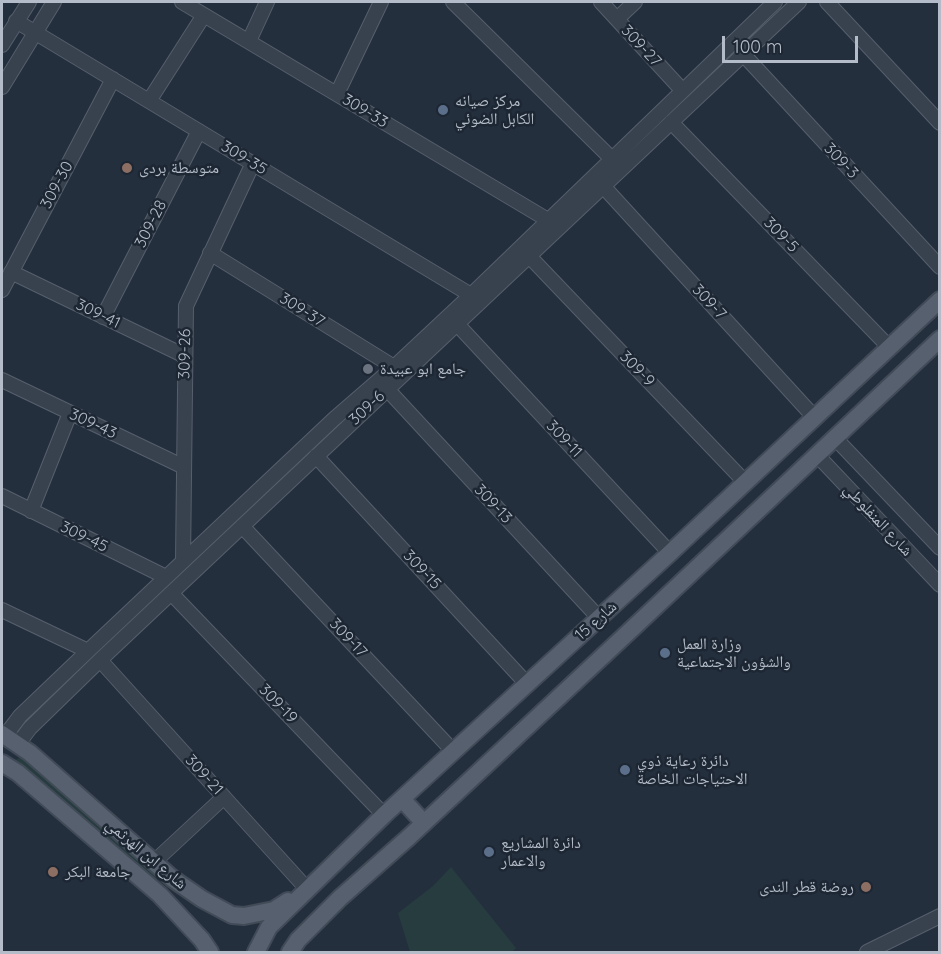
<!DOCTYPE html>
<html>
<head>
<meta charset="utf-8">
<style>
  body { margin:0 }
  #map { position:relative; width:941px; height:954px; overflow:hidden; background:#242f3e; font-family:Quicksand,sans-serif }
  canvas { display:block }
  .frame { position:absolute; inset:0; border:3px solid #b4bcc9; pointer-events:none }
  .scale { position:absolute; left:722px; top:36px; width:136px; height:27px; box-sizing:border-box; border:3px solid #b4bcc9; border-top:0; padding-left:8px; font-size:18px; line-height:21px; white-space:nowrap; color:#b4bcc9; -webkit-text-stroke:4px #1d2633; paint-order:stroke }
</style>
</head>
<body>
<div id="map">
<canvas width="941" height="954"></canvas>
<div class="frame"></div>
<div class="scale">100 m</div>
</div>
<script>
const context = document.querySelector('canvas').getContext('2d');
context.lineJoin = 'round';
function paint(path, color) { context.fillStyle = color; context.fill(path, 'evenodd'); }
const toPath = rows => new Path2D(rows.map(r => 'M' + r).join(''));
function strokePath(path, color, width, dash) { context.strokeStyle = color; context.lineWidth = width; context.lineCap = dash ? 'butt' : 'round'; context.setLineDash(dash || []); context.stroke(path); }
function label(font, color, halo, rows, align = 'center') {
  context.font = font + ' Quicksand,"Noto Naskh Arabic",sans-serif'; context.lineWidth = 5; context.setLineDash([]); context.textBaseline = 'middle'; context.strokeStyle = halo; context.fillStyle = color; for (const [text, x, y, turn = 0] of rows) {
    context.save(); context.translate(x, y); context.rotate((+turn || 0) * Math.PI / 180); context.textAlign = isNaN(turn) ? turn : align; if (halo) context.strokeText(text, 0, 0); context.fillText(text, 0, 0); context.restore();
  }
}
paint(toPath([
  [21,756,24,756,155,871,158,882,154,882,16,764,16,760],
  [451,867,516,948,512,952,410,952,398,913,433,886]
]), '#263c3f');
const minor = toPath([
  [182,2,548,220],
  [453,2,612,159],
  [601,2,682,90],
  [827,2,940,123],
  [617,19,635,2],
  [16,21,471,295],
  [249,41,267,2],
  [2,45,29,2],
  [743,54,940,267],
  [2,87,54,2],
  [337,94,381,2],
  [149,101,204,15],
  [671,122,890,348],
  [603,186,815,418],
  [210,253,394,367],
  [529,256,745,482],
  [11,272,185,356],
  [2,290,113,79],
  [103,317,199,131],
  [457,324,670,553],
  [2,380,184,467],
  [387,389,599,618],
  [835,438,940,548],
  [817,455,940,585],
  [316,456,527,684],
  [2,496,166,577],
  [31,511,70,413],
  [242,526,453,751],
  [183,561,186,306,253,163],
  [171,593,384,815],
  [2,610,88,651],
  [100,660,307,889],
  [5,736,20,716,88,651,334,419,394,367,471,295,775,2],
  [18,744,30,728,100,660,799,2],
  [154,862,224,797],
  [867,952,940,916]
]);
const major = toPath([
  [2,734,30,753,173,879,202,899,232,915,244,916,274,910,288,901],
  [2,763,18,773,160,895,202,940,210,952],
  [402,799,424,823],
  [256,952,269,927,384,815,670,553,940,300],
  [290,952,298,940,340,898,409,837,634,627,940,339]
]);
strokePath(minor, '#565f6c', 16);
strokePath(major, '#414a57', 20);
strokePath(minor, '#38414e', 14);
strokePath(major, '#56606e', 16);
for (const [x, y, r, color] of [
  [443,110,6,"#5c6f8a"],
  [127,168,6,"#8d6e63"],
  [368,369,6,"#6b7280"],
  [665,653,6,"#5c6f8a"],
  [625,770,6,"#5c6f8a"],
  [489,852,6,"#5c6f8a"],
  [53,872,6,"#8d6e63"],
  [866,887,6,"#8d6e63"]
]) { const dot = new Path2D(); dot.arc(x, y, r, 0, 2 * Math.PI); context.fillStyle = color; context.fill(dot); strokePath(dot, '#1d2633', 2); }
label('16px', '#b4bcc9', '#1d2633', [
  ["309-27",641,46,47],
  ["309-33",365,111,31],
  ["309-35",244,158,31],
  ["309-3",841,161,47],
  ["309-30",57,185,-62],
  ["309-28",151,224,-63],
  ["309-5",781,235,46],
  ["309-7",709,302,47],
  ["309-37",302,310,32],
  ["309-41",98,314,26],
  ["309-26",185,354,-89],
  ["309-9",637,369,46],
  ["309-6",367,408,-43],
  ["309-43",93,424,25],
  ["309-11",564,439,47],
  ["309-13",493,504,47],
  ["شارع المنفلوطي",878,520,47],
  ["309-45",84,537,26],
  ["309-15",422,570,47],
  ["شارع 15",596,621,-42],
  ["309-17",348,638,47],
  ["309-19",278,704,46],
  ["309-21",204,775,48],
  ["شارع ابن الهرثمي",146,854,40]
]);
label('16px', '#b4bcc9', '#1d2633', [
  ["مركز صيانه",455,101],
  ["الكابل الضوئي",455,119],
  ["متوسطة بردى",139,168],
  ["جامع ابو عبيدة",380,369],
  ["وزارة العمل",677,644],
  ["والشؤون الاجتماعية",677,662],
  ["دائرة رعاية ذوي",637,761],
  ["الاحتياجات الخاصة",637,779],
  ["دائرة المشاريع",501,843],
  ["والاعمار",501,861],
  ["جامعة البكر",65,872],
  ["روضة قطر الندى",854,887,"right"]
], 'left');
</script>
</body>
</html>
